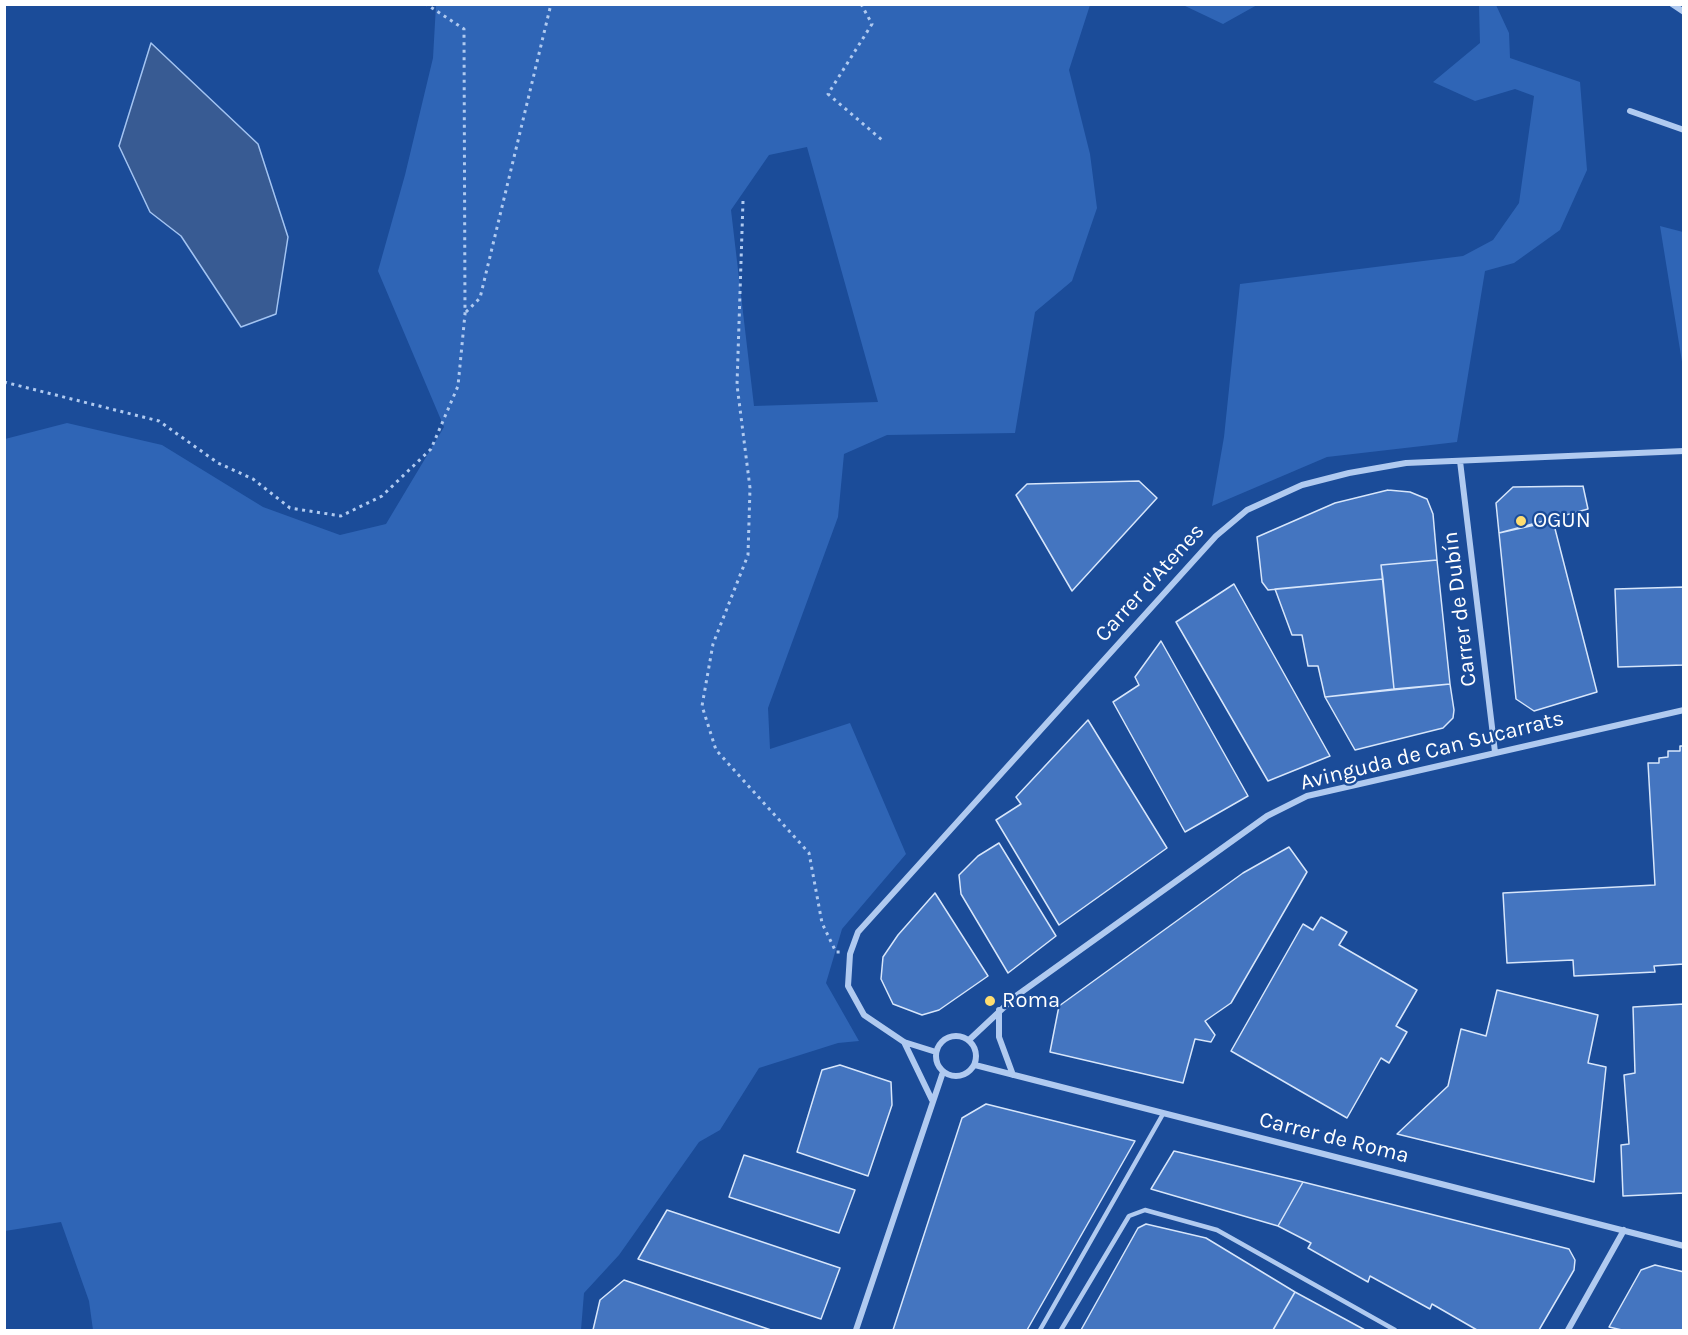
<!DOCTYPE html>
<html>
<head>
<meta charset="utf-8">
<style>
  body { margin:0 }
  #map { position:relative; width:1688px; height:1335px; overflow:hidden; background:#1b4c99; font-family:Karla,sans-serif }
  canvas { display:block }
  .frame { position:absolute; inset:0; border:6px solid #fff; pointer-events:none }
</style>
</head>
<body>
<div id="map">
<canvas width="1688" height="1335"></canvas>
<div class="frame"></div>
</div>
<script>
const context = document.querySelector('canvas').getContext('2d');
context.lineJoin = 'round';
function paint(path, color) { context.fillStyle = color; context.fill(path, 'evenodd'); }
const toPath = rows => new Path2D(rows.map(r => 'M' + r).join(''));
function strokePath(path, color, width, dash) { context.strokeStyle = color; context.lineWidth = width; context.lineCap = dash ? 'butt' : 'round'; context.setLineDash(dash || []); context.stroke(path); }
function label(font, color, halo, rows, align = 'center') {
  context.font = font + ' Karla,sans-serif'; context.lineWidth = 4.5; context.setLineDash([]); context.textBaseline = 'middle'; context.strokeStyle = halo; context.fillStyle = color; for (const [text, x, y, turn = 0] of rows) {
    context.save(); context.translate(x, y); context.rotate((+turn || 0) * Math.PI / 180); context.textAlign = isNaN(turn) ? turn : align; if (halo) context.strokeText(text, 0, 0); context.fillText(text, 0, 0); context.restore();
  }
}
paint(toPath([
  [436,5,1090,5,1069,70,1090,154,1097,208,1072,281,1035,312,1015,433,887,435,844,454,838,517,768,708,770,749,850,723,906,854,842,929,826,983,859,1041,838,1043,759,1068,720,1130,699,1142,619,1255,584,1293,581,1330,93,1330,89,1301,61,1222,5,1231,5,439,67,423,162,445,263,507,340,535,386,524,444,427,378,271,405,175,433,58],
  [807,147,878,402,754,406,731,210,769,155],
  [1183,5,1257,5,1223,24],
  [1479,5,1496,5,1509,33,1510,58,1580,82,1587,170,1560,230,1514,263,1485,271,1457,442,1327,457,1212,506,1224,437,1240,284,1463,256,1493,240,1519,203,1534,96,1515,89,1475,101,1433,82,1480,43],
  [1660,226,1683,232,1683,368]
]), '#2f65b6');
const water = toPath([
  [151,43,258,144,288,237,276,314,241,327,181,236,150,212,119,146,151,43]
]);
paint(water, '#385b93');
strokePath(water, '#a3c4f2', 1.5);
const building = toPath([
  [1139,481,1157,498,1072,591,1016,495,1027,484,1139,481],
  [1583,486,1588,509,1499,533,1496,503,1513,487,1583,486],
  [1388,490,1410,492,1427,499,1433,514,1437,560,1381,565,1383,579,1268,590,1262,582,1257,537,1335,503,1388,490],
  [1553,521,1597,692,1534,711,1516,699,1499,533,1553,521],
  [1437,560,1450,684,1394,689,1381,565,1437,560],
  [1383,579,1394,689,1325,697,1318,666,1308,666,1302,635,1292,635,1275,589,1383,579],
  [1234,584,1330,756,1268,781,1176,622,1234,584],
  [1684,587,1684,665,1618,667,1615,589,1684,587],
  [1161,641,1248,796,1185,832,1113,702,1139,685,1135,677,1161,641],
  [1450,684,1454,710,1453,718,1443,728,1355,750,1325,697,1450,684],
  [1088,720,1167,848,1059,925,996,820,1021,804,1016,797,1088,720],
  [1680,746,1684,746,1684,964,1654,966,1655,972,1574,976,1573,960,1507,963,1503,893,1655,885,1648,763,1659,763,1659,758,1668,757,1668,751,1680,751,1680,746],
  [999,843,1056,936,1008,973,961,894,959,875,978,856,999,843],
  [1289,847,1307,872,1231,1003,1205,1021,1215,1035,1211,1042,1195,1039,1183,1083,1050,1052,1059,1006,1243,873,1289,847],
  [935,893,988,976,939,1010,922,1015,893,1004,881,979,883,957,898,935,935,893],
  [1321,917,1347,932,1339,945,1417,990,1396,1026,1407,1032,1389,1063,1381,1058,1347,1118,1231,1051,1303,924,1313,930,1321,917],
  [1497,990,1598,1015,1588,1063,1606,1067,1594,1182,1397,1134,1448,1086,1461,1029,1486,1036,1497,990],
  [1684,1004,1684,1193,1623,1196,1621,1145,1629,1144,1624,1075,1635,1073,1633,1007,1684,1004],
  [840,1065,891,1082,892,1105,868,1176,797,1152,822,1070,840,1065],
  [986,1104,1135,1141,1027,1330,893,1330,962,1118,986,1104],
  [1174,1151,1303,1182,1278,1226,1151,1189,1174,1151],
  [744,1155,855,1190,839,1233,729,1197,744,1155],
  [1303,1182,1569,1249,1575,1260,1574,1270,1539,1330,1477,1330,1432,1304,1430,1309,1370,1276,1368,1282,1308,1248,1311,1243,1278,1226,1303,1182],
  [667,1210,840,1268,821,1319,638,1259,667,1210],
  [1146,1224,1206,1238,1295,1292,1273,1330,1081,1330,1138,1228,1146,1224],
  [1655,1265,1684,1272,1684,1330,1622,1330,1609,1327,1641,1270,1655,1265],
  [624,1280,771,1330,593,1330,600,1300,624,1280],
  [1295,1292,1365,1330,1273,1330,1295,1292]
]);
paint(building, '#4475c0');
strokePath(building, '#d7e6fb', 1.5);
strokePath(toPath([
  [861,4,872,24,828,94,882,140],
  [743,201,737,385,750,488,748,555,713,644,702,706,716,750,809,853,822,923,836,952,840,952],
  [466,312,480,298,551,4],
  [4,382,159,421,218,463,253,479,290,508,341,516,382,496,431,449,458,386,465,314,464,29,426,4]
]), '#b0caf0', 3, [3, 4.5]);
strokePath(toPath([
  [1040,1330,1163,1114],
  [1061,1330,1129,1216,1145,1210,1217,1230,1395,1330]
]), '#b0caf0', 4.5);
strokePath(toPath([
  [1672,4,1684,12],
  [1630,111,1684,130],
  [1460,461,1495,752],
  [999,1010,999,1037,1013,1075],
  '936 1056a20 20 0 1 1 40 0a20 20 0 1 1-40 0Z',
  [969,1040,1016,996,1267,816,1307,796,1684,710],
  [904,1042,932,1100],
  [936,1052,904,1042,864,1015,848,986,850,954,858,932,1216,536,1247,510,1302,485,1349,473,1406,463,1684,451],
  [975,1065,1684,1246],
  [856,1330,943,1072],
  [1568,1330,1624,1230]
]), '#b0caf0', 6);
for (const [x, y, r, color] of [
  [1521,521,6,"#ffdd70"],
  [990,1001,6,"#ffdd70"]
]) { const dot = new Path2D(); dot.arc(x, y, r, 0, 2 * Math.PI); context.fillStyle = color; context.fill(dot); strokePath(dot, '#1b4c99', 2); }
label('22px', '#fff', '#1b4c99', [
  ["OGUN",1533,521],
  ["Roma",1002,1001]
], 'left');
label('22px', '#fff', '#1b4c99', [
  ["Carrer d'Atenes",1150,583,-48],
  ["Carrer de Dubín",1460,609,-97],
  ["Avinguda de Can Sucarrats",1432,751,-14],
  ["Carrer de Roma",1334,1138,14]
]);
</script>
</body>
</html>
